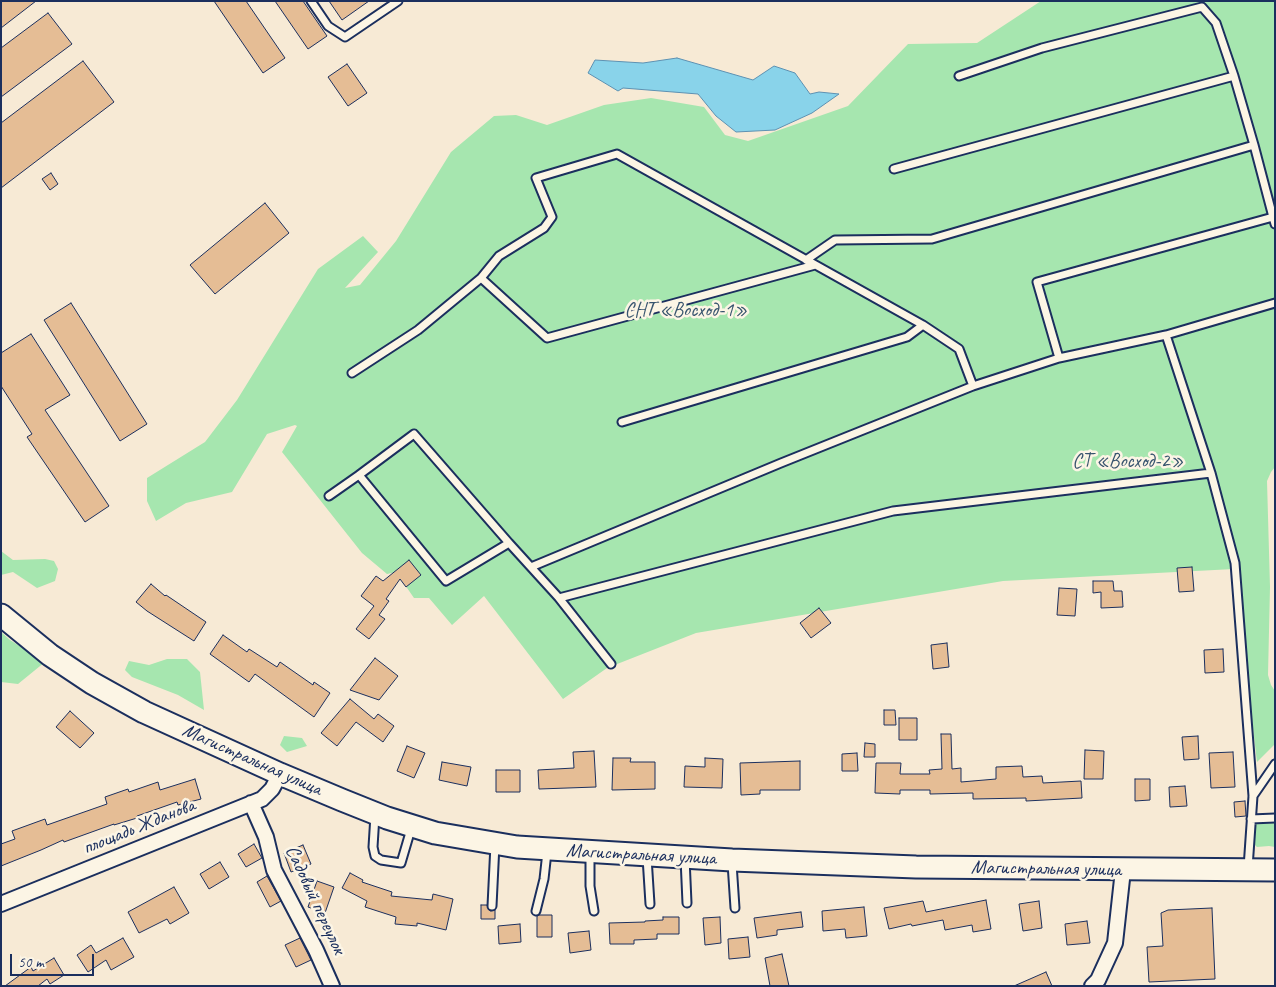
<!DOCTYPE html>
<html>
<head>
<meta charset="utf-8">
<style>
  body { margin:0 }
  #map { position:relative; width:1276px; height:987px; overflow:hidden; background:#f7ead5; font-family:Caveat,sans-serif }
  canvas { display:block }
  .frame { position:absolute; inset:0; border:2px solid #1b2f5e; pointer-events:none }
  .scale { position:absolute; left:10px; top:954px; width:84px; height:22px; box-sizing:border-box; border:2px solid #1b2f5e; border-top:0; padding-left:6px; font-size:15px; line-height:18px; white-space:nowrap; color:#1b2f5e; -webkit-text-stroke:4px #fcf5e5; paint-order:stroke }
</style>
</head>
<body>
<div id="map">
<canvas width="1276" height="987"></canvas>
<div class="frame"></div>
<div class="scale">50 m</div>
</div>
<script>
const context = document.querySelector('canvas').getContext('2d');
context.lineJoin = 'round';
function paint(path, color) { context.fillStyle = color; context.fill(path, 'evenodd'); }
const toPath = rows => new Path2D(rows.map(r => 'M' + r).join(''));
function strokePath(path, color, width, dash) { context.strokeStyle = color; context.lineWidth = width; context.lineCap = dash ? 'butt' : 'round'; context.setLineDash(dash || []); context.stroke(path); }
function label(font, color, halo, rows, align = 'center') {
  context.font = font + ' Caveat,sans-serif'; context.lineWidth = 5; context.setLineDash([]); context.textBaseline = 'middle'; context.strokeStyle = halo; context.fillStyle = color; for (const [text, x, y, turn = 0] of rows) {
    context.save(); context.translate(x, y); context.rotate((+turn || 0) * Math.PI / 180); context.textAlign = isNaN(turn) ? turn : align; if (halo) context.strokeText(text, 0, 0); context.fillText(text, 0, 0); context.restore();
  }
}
paint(toPath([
  [1041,1,1275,1,1275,467,1271,472,1267,481,1270,587,1268,675,1271,685,1275,691,1275,744,1257,762,1234,569,1003,581,696,633,607,668,563,699,484,596,452,625,429,598,414,598,396,572,387,574,362,553,282,452,297,426,295,425,267,434,232,492,186,503,156,521,147,501,147,478,205,442,237,400,318,269,363,236,378,252,345,288,360,285,396,241,451,152,494,116,516,115,547,125,604,105,651,98,704,107,725,135,748,141,848,106,908,44,977,43],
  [1,551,13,560,45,559,54,561,58,569,55,581,37,588,13,572,1,575],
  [1,632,10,640,45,662,18,684,1,682],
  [167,659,187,659,200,672,204,710,178,695,132,677,125,670,129,661,149,665],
  [284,736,302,738,307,746,287,752,280,745],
  [1275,823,1275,847,1269,846,1257,847,1254,844,1256,824]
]), '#a6e6af');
const water = toPath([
  [677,58,753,80,774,66,795,73,810,94,819,92,839,94,812,113,775,130,736,132,716,116,698,94,623,88,618,91,588,73,595,60,643,63,677,58]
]);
paint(water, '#89d3ea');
strokePath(water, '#5d91b2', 1);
const building = toPath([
  [1,1,36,1,1,28,1,1],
  [214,1,246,1,285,58,263,73,214,1],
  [275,1,303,1,327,36,308,49,275,1],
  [329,1,369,1,342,20,329,1],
  [48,13,72,44,1,97,1,48,48,13],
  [83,61,114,102,1,188,1,123,83,61],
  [347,64,367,93,348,106,328,77,347,64],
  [51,173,58,184,50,190,42,179,51,173],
  [265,203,289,233,215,294,190,265,265,203],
  [71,303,147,424,120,441,44,320,71,303],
  [31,334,70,395,45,410,109,506,85,522,27,437,32,434,1,386,1,353,31,334],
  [409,560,421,575,406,587,400,579,386,599,389,601,379,615,385,619,369,639,356,629,374,606,361,596,376,576,383,581,409,560],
  [1192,567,1194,591,1179,592,1177,568,1192,567],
  [1093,581,1113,581,1114,591,1122,591,1123,607,1101,608,1101,592,1093,593,1093,581],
  [151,584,165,596,166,595,206,622,194,641,147,611,136,602,151,584],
  [1059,588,1077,589,1075,616,1057,615,1059,588],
  [819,608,831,623,811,638,800,623,819,608],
  [223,635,247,652,249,649,277,667,280,662,313,685,314,682,330,693,314,717,255,674,249,682,210,654,223,635],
  [947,643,949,667,933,669,931,645,947,643],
  [1223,649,1224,672,1205,673,1204,650,1223,649],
  [375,658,398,676,379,700,350,690,375,658],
  [350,699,374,719,378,714,394,726,383,742,356,722,337,746,321,733,350,699],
  [884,710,895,710,896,725,884,725,884,710],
  [70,711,94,733,80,748,56,727,70,711],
  [899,718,917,718,917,740,899,740,899,718],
  [941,734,951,734,952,769,961,768,961,782,996,779,996,767,1022,766,1023,777,1042,776,1043,783,1081,781,1082,798,1026,801,1026,798,973,799,973,793,930,794,930,790,900,790,900,794,875,793,876,763,901,763,900,774,930,774,929,770,942,769,941,734],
  [1198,736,1199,759,1184,760,1182,737,1198,736],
  [865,743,875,744,875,757,864,757,865,743],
  [407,746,425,753,414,778,397,771,407,746],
  [1085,750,1104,751,1103,779,1084,779,1085,750],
  [594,751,596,787,539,789,538,770,574,768,573,752,594,751],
  [1233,752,1235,787,1211,788,1209,753,1233,752],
  [857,753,858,771,842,771,842,754,857,753],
  [613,758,631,758,630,762,655,762,655,789,612,790,613,758],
  [705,758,723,759,722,788,684,787,685,766,705,767,705,758],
  [800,761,800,790,760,790,760,794,741,795,740,763,800,761],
  [442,762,471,767,467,786,439,780,442,762],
  [496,770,520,770,520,792,496,792,496,770],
  [195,779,201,799,178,805,177,802,137,816,137,818,114,825,114,824,64,842,63,840,41,850,1,866,1,844,15,839,12,831,45,819,47,825,107,804,105,797,128,789,129,792,158,782,160,790,195,779],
  [1135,779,1150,779,1150,800,1135,801,1135,779],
  [1185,786,1187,806,1170,807,1169,787,1185,786],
  [1245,801,1246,816,1235,817,1234,802,1245,801],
  [254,844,262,858,246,867,238,854,254,844],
  [303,845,311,864,291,872,284,853,303,845],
  [220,862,229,877,209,889,200,874,220,862],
  [350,873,363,880,362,882,392,892,391,896,432,900,433,894,453,899,446,930,417,923,417,926,395,924,396,917,365,907,367,901,342,888,350,873],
  [267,876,281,901,270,907,257,882,267,876],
  [317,881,334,887,325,913,308,907,317,881],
  [174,887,189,913,170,924,167,919,139,933,128,912,174,887],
  [986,900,991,929,973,932,972,925,945,930,943,920,912,926,911,924,889,929,884,908,923,901,926,912,986,900],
  [1039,901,1042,928,1023,931,1019,904,1039,901],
  [481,905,487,905,490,911,495,910,495,919,481,919,481,905],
  [864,907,867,936,846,938,845,929,823,931,822,911,864,907],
  [1212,908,1215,979,1149,982,1147,947,1163,946,1161,913,1168,910,1212,908],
  [801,912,803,927,777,930,777,935,757,938,754,918,801,912],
  [539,915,552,915,552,937,537,937,537,916,539,915],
  [663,917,679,917,679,934,657,934,657,939,634,940,634,944,610,944,609,923,645,922,645,921,663,920,663,917],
  [720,917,721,943,705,945,703,918,720,917],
  [1087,921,1090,943,1067,945,1065,924,1087,921],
  [520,924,521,942,499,944,498,926,520,924],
  [589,931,591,950,570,953,568,933,589,931],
  [748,937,750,957,729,959,728,939,748,937],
  [123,938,134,957,111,970,106,960,88,972,77,955,91,945,96,953,123,938],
  [300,938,311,960,296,967,285,945,300,938],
  [782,954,789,986,770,986,765,958,782,954],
  [54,958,64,975,50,984,47,979,38,986,5,986,31,967,33,971,54,958],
  [1046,972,1052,986,1014,986,1046,972]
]);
paint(building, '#e5bd95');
strokePath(building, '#1b2f5e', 1);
const lane = toPath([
  [311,1,328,26,345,37,398,1],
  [959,76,1042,48,1202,7,1216,23,1234,76],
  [894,169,1234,76,1254,145],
  [806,260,835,240,932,239,1254,145,1273,217],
  [481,278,547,338,815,265],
  [1059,358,1037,282,1273,217,1275,224],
  [352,373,418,330,481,278,499,256,544,228,552,217,536,178,617,154,923,325,959,349,973,386,781,463,531,567],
  [973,386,1059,358,1166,335],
  [622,422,907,337,923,325],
  [359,475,414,434,509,543],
  [329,496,359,475,446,581,509,543,559,598,893,511,1211,473],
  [559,598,611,664],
  [1253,796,1275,764],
  [375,815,373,847,375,856,381,860,401,863,411,829],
  [1251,819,1275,818],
  [590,854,590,886,594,911],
  [647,857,650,904],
  [685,858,687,903],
  [732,863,735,908],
  [1248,868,1253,796,1235,563,1211,473,1166,335,1275,303],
  [492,906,495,844],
  [536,911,544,879,547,852]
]);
const street = toPath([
  [251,803,266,837,274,870,316,950,332,986],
  [1,904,262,799,272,789,280,774],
  [1092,986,1098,980,1115,943,1123,870]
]);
const primary = toPath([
  [1,615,50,655,92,683,144,712,280,774,342,800,387,818,435,833,517,847,732,860,916,867,1275,870]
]);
strokePath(lane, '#1b2f5e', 11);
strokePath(street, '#1b2f5e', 18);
strokePath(primary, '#1b2f5e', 25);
strokePath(lane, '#fcf5e5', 7);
strokePath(street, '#fcf5e5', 14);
strokePath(primary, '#fcf5e5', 21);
label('20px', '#37546e', '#fcf5e5', [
  ["СНТ «Восход-1»",686,311],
  ["СТ «Восход-2»",1128,462]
]);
label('20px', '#1b2f5e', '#fcf5e5', [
  ["Магистральная улица",252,760,24],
  ["площадь Жданова",139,827,-22],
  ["Магистральная улица",641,855,3],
  ["Магистральная улица",1046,869,1],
  ["Садовый переулок",315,900,65]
]);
</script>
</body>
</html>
